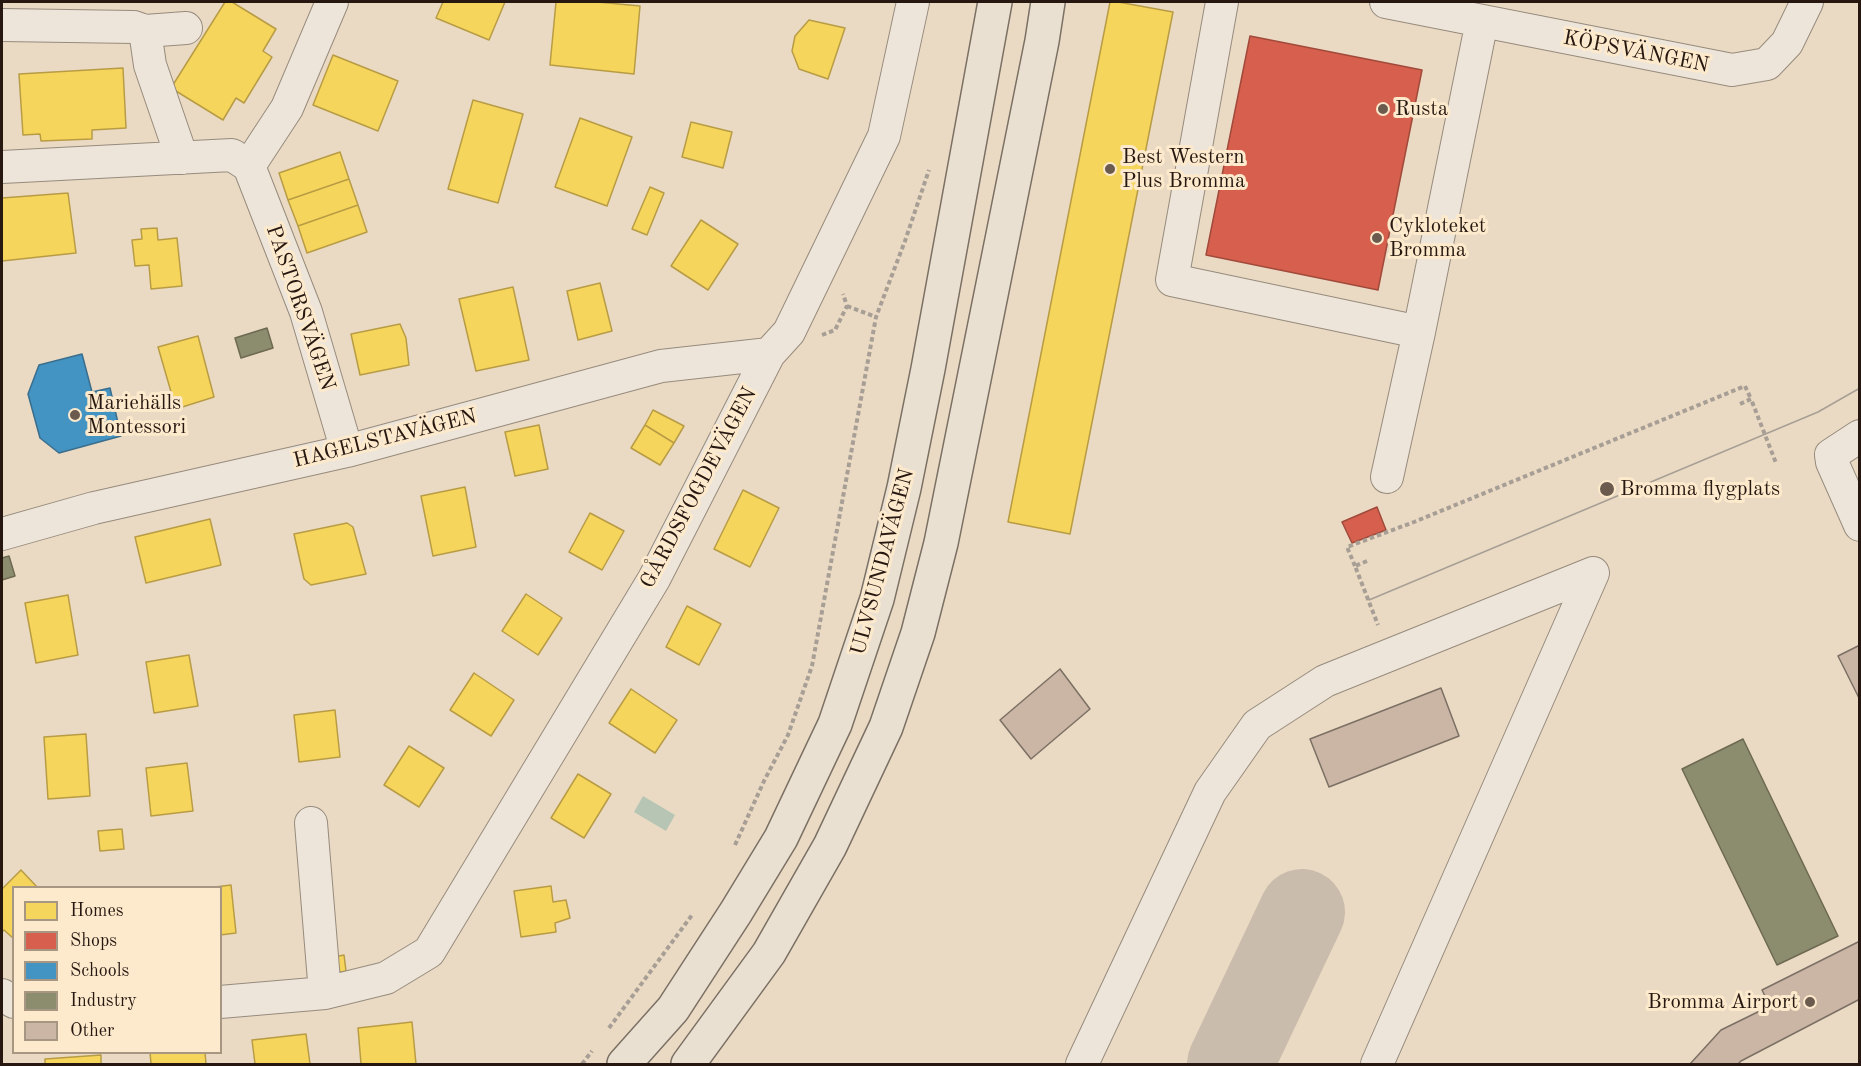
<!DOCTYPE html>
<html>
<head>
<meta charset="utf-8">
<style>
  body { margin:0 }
  #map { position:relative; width:1861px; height:1066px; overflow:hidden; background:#ebdac3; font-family:"Old Standard TT",serif }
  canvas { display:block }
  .frame { position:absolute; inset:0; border:3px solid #261710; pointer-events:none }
  .legend { position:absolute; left:12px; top:886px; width:210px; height:168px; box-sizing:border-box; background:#fdeacd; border:2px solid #a79681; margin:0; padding:8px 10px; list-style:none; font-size:18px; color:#261710 }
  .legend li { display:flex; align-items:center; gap:12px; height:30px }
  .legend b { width:30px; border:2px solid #a79681 }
</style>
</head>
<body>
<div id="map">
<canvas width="1861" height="1066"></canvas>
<div class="frame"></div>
<ul class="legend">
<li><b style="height:16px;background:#f6d55c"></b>Homes</li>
<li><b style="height:16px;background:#d6604d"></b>Shops</li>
<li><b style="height:16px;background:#4393c3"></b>Schools</li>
<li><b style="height:16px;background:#8c8c6e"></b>Industry</li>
<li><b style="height:16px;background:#cbb5a4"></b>Other</li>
</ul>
</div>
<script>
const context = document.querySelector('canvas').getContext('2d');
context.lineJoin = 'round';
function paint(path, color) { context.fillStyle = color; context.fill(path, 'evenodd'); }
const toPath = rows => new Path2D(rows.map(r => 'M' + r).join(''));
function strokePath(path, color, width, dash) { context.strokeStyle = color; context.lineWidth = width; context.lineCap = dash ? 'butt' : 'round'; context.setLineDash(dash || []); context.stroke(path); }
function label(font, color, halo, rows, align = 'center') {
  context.font = font + ' "Old Standard TT",serif'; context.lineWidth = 6; context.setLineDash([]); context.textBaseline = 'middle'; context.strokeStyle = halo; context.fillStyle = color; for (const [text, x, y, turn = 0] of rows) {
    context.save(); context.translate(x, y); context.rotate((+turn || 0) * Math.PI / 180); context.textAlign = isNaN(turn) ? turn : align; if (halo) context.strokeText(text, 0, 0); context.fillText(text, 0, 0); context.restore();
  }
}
paint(toPath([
  [643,796,675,815,666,831,634,812]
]), '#b6c5b4');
const homes = toPath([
  [225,2,232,2,276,29,263,51,272,57,244,103,236,98,223,120,171,88,225,2],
  [443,2,505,2,489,40,436,18,443,2],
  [556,2,597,2,640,6,634,74,550,65,556,2],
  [1110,2,1118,2,1173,12,1070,534,1008,522,1110,2],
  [809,20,845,28,828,79,799,69,792,51,795,36,809,20],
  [333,55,398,81,378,131,313,105,333,55],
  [123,68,126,128,92,130,92,139,41,141,40,134,23,135,19,74,123,68],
  [473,100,523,114,498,203,448,189,473,100],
  [580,118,632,137,607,206,555,187,580,118],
  [691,122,732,132,723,168,682,157,691,122],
  [340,152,349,179,288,200,279,173,340,152],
  [349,179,358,205,298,226,288,200,349,179],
  [650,187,664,193,647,235,632,229,650,187],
  [68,193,76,253,2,261,2,198,68,193],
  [358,205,367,232,307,253,298,226,358,205],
  [701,220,738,244,708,290,671,266,701,220],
  [157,228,158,240,177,238,182,286,151,289,149,265,135,266,132,240,142,239,141,229,157,228],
  [600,283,612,331,578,340,567,291,600,283],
  [513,287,529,360,476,371,459,299,513,287],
  [400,324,406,338,409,365,360,375,351,334,400,324],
  [198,336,214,397,176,409,158,347,198,336],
  [653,410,684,426,674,443,645,425,653,410],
  [539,425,548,469,515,476,505,432,539,425],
  [645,425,674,443,660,465,631,448,645,425],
  [465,487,476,547,433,556,421,496,465,487],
  [743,490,779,508,750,567,714,549,743,490],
  [590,513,624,531,602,570,569,552,590,513],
  [210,519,221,565,146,583,135,537,210,519],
  [347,523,353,527,366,574,311,585,304,579,294,534,347,523],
  [526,594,562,618,538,655,502,631,526,594],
  [68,595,78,655,36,663,25,603,68,595],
  [687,606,721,624,699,665,666,647,687,606],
  [189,655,198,706,154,713,146,662,189,655],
  [474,673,514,700,491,736,450,710,474,673],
  [631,689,677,720,655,753,609,723,631,689],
  [335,710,340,757,299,762,294,715,335,710],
  [86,734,90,796,48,799,44,737,86,734],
  [409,746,444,768,419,807,384,785,409,746],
  [187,763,193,811,151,816,146,768,187,763],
  [578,774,611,794,584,838,551,818,578,774],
  [122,829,124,849,100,851,98,831,122,829],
  [21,870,38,888,14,888,14,939,4,930,2,932,2,889,21,870],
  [231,885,236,933,220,935,220,888,207,888,231,885],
  [551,886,553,902,566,900,570,918,555,923,556,932,521,937,514,891,551,886],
  [344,955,346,971,332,974,329,958,344,955],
  [412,1022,416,1064,361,1064,358,1028,412,1022],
  [306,1034,310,1064,255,1064,252,1040,306,1034],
  [150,1052,205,1052,206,1064,151,1064,150,1052],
  [101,1055,101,1064,45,1064,45,1059,101,1055]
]);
paint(homes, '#f6d55c');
strokePath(homes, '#b89c45', 1.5);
const shops = toPath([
  [1250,36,1422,70,1378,290,1206,255,1250,36],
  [1377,507,1386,530,1352,543,1342,522,1377,507]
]);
paint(shops, '#d6604d');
strokePath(shops, '#a14a3b', 1.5);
const schools = toPath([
  [82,354,92,392,110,388,121,436,59,453,40,438,28,394,39,365,82,354]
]);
paint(schools, '#4393c3');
strokePath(schools, '#3a6e8d', 1.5);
const industry = toPath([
  [267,328,273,348,241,358,235,338,267,328],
  [9,556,15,576,2,580,2,558,9,556],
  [1743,739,1838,936,1777,965,1682,769,1743,739]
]);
paint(industry, '#8c8c6e');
strokePath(industry, '#6d6952', 1.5);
strokePath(toPath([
  [1230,1064,1302,912]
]), '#c9bcac', 86);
const building = toPath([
  [1860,645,1860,700,1838,656,1860,645],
  [1060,669,1090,709,1031,759,1000,720,1060,669],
  [1441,688,1459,736,1329,787,1310,739,1441,688],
  [1860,941,1860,999,1741,1061,1738,1064,1690,1064,1721,1030,1770,1006,1762,990,1860,941]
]);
paint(building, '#cbb5a4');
strokePath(building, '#7b7064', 1.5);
const minor = toPath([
  [1222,2,1172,280,1419,332],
  [1386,2,1732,70,1767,64,1787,43,1807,2],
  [2,25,134,27,145,31,150,65,182,158],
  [145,31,186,28],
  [249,166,306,312,347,451],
  [2,167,232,155,249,166,287,108,332,2],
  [1860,436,1831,455,1832,462,1860,525],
  [1387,477,1419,332,1482,21],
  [2,534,94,508,347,451,661,366,769,354],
  [311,823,325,993],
  [2,995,14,1002],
  [220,1002,325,993,386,978,429,952,654,579,769,354,789,332,884,136,913,2],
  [1082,1064,1210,792,1257,725,1325,681,1593,573,1377,1064]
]);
const major = toPath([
  [624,1064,673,1009,736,912,781,838,835,724,877,599,904,488,928,369,995,2],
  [688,1064,769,953,830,846,886,727,918,633,941,543,1042,41,1048,2]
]);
strokePath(minor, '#968b7d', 34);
strokePath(major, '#7b7064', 36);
strokePath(toPath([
  [847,306,876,317],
  [822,335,835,330,847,306,843,294],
  [1740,404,1751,399,1776,463],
  [1367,561,1355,566,1378,625],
  [1355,566,1347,547,1414,522,1745,386,1751,399],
  [735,845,764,781,788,735,812,666,876,317,905,241,929,170],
  [609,1028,692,915],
  [582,1064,592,1051]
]), '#a79f95', 4, [4.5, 3]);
strokePath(minor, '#ede5d9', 32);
strokePath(major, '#eae0d2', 33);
strokePath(toPath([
  [1369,600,1818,412,1860,388]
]), '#a79f95', 1.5);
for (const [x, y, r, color] of [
  [1383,109,6,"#6b5b4f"],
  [1110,169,6,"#6b5b4f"],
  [1377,238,6,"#6b5b4f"],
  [75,415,6,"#6b5b4f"],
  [1607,489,8,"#6b5b4f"],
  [1810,1002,6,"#6b5b4f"]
]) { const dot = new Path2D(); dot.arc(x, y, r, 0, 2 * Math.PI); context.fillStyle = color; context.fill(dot); strokePath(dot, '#fdeacd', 2); }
label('21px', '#261710', '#fdeacd', [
  ["KÖPSVÄNGEN",1636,52,11],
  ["PASTORSVÄGEN",300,308,71],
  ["HAGELSTAVÄGEN",385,439,-14],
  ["GÅRDSFOGDEVÄGEN",699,488,-62],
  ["ULVSUNDAVÄGEN",883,562,-75]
]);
label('21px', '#261710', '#fdeacd', [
  ["Rusta",1395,109],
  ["Best Western",1122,157],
  ["Plus Bromma",1122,181],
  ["Cykloteket",1389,226],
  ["Bromma",1389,250],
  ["Mariehälls",87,403],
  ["Montessori",87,427],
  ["Bromma flygplats",1620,489],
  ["Bromma Airport",1798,1002,"right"]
], 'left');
</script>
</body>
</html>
